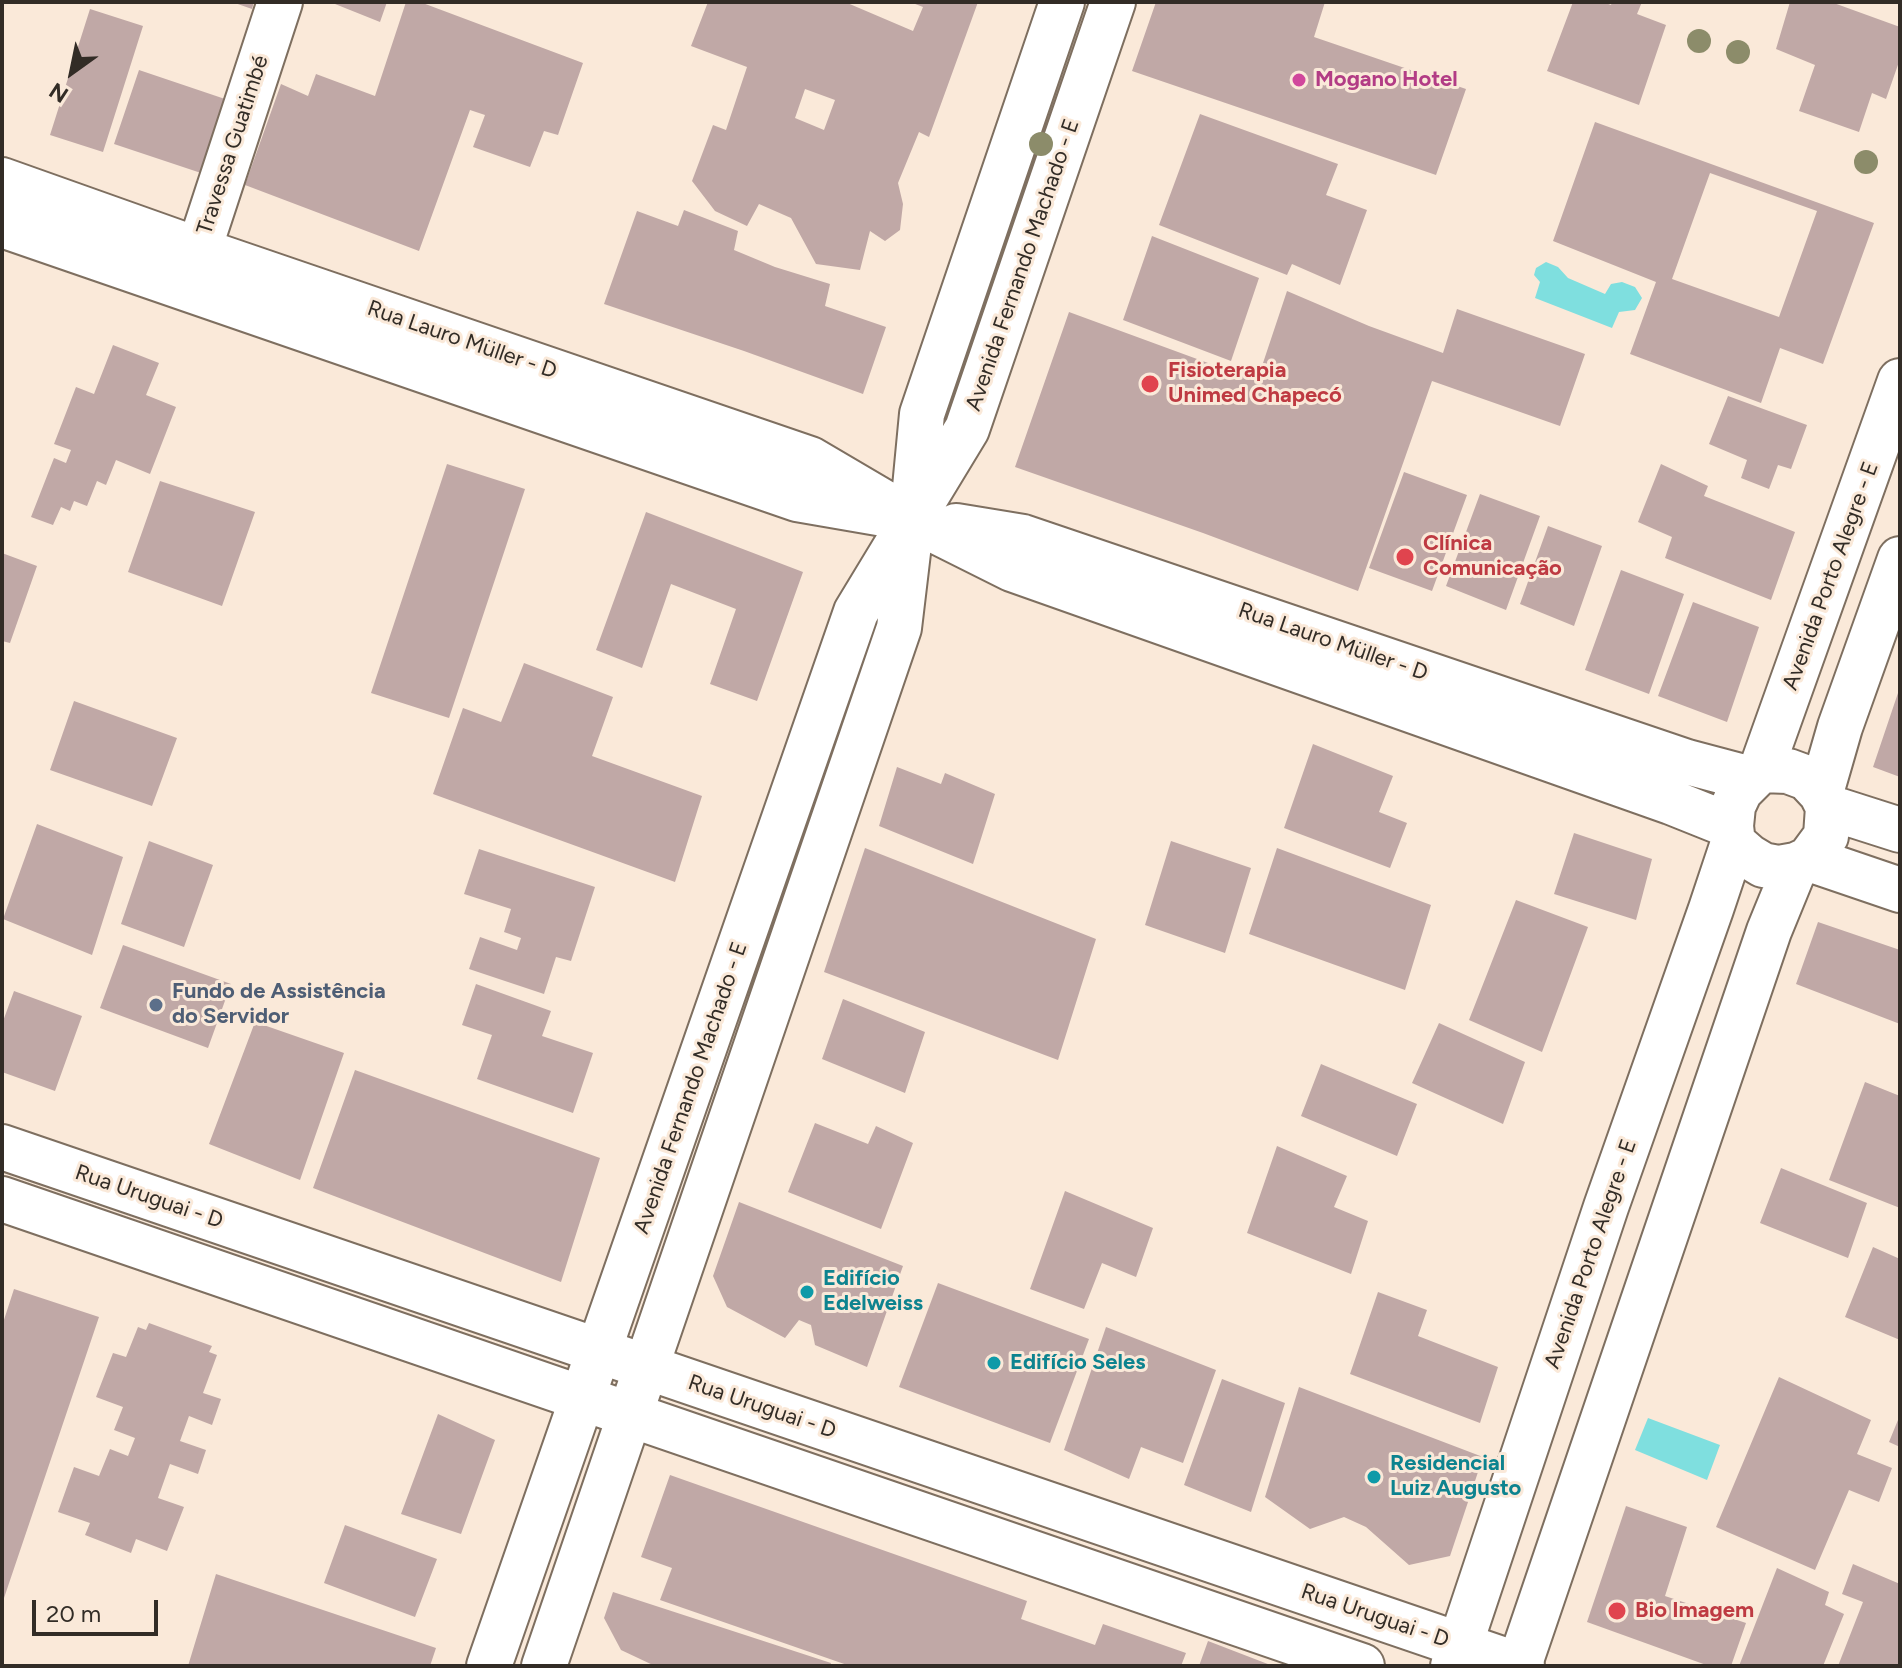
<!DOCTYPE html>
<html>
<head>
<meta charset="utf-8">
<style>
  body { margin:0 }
  #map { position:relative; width:1902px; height:1668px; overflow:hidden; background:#fae9d9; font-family:Figtree,sans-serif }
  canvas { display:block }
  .frame { position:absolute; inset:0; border:4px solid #322c26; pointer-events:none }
  .north { position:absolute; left:32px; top:32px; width:80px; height:80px; -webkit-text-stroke:6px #fae9d9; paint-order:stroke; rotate:213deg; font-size:22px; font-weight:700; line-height:32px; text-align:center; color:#322c26 }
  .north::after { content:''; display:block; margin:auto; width:28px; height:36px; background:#322c26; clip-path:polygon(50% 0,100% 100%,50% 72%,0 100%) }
  .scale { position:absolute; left:32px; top:1600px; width:126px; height:36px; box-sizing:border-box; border:4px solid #322c26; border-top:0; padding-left:10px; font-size:24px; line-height:28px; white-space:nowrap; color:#322c26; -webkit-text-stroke:6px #fae9d9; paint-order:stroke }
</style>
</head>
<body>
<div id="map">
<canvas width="1902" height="1668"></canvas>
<div class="frame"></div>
<div class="north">N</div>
<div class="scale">20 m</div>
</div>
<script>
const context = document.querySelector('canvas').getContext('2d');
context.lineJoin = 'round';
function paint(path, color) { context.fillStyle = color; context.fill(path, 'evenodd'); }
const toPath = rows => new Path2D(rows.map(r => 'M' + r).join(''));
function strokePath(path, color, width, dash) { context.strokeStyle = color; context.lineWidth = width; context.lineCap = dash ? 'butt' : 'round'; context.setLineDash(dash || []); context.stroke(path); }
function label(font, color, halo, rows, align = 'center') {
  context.font = font + ' Figtree,sans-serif'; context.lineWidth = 6; context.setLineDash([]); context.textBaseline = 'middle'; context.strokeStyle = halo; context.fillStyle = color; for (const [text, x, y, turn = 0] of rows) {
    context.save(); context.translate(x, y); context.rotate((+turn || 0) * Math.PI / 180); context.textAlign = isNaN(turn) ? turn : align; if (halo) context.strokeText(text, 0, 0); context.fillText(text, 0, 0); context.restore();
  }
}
paint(toPath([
  [1546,262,1558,267,1568,278,1605,294,1611,284,1622,282,1635,287,1642,298,1635,310,1619,312,1612,328,1535,298,1540,282,1534,275,1536,268],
  [1648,1418,1720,1445,1707,1480,1635,1450]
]), '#7fdfdf');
paint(toPath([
  [232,2,254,2,252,9],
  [330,2,387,2,380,22],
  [406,2,420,2,583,63,558,135,544,131,530,167,473,147,485,115,470,110,419,251,245,185,281,84,308,96,316,74,375,96],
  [708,2,845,2,913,31,923,7,910,2,978,2,929,137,919,132,898,183,903,204,900,230,885,241,870,231,860,270,816,264,791,218,759,204,747,226,715,211,692,181,713,125,726,130,747,67,691,46],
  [805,89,835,100,824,130,795,118],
  [1156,2,1325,2,1314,37,1466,89,1436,175,1132,71],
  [1573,2,1603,2,1611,5,1612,2,1642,2,1637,14,1666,25,1639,105,1547,71],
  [1790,2,1831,2,1900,27,1900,59,1886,99,1872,93,1859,132,1799,111,1815,65,1776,49],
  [90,9,143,26,103,152,50,135],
  [139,70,225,99,201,173,114,144],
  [1200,114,1338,164,1326,195,1367,210,1340,285,1292,264,1287,275,1159,225],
  [1595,122,1874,223,1823,364,1780,348,1761,403,1630,354,1656,282,1553,241],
  [1710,173,1817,211,1779,317,1672,279],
  [684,210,738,231,734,250,775,267,830,284,825,306,886,327,863,394,744,351,604,304,637,211,678,226],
  [1152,236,1259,278,1231,361,1123,320],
  [1287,291,1369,326,1443,353,1457,309,1585,354,1560,426,1432,381,1358,591,1203,533,1015,467,1069,312,1257,381],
  [113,345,159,363,146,395,176,407,150,474,116,460,106,485,97,481,87,506,74,501,70,511,61,507,53,525,31,517,54,458,66,463,71,450,54,444,76,387,94,394],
  [1728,396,1807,425,1791,469,1778,465,1769,489,1741,478,1747,460,1709,444],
  [447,464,525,489,449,718,371,693],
  [1661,464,1708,486,1704,496,1795,532,1771,600,1665,558,1672,537,1638,522],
  [1404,472,1467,495,1432,591,1369,568],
  [160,481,255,512,222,606,128,572],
  [1480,494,1540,516,1506,610,1446,586],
  [646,512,803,572,757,701,710,684,736,609,671,584,642,668,596,650],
  [1548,526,1602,546,1574,626,1520,604],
  [2,553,37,566,10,643,2,641],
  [1621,570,1684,594,1649,694,1585,670],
  [1693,602,1759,627,1727,722,1658,696],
  [524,663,613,697,592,756,702,796,675,882,433,794,463,708,501,722],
  [1899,690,1900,690,1900,777,1873,767],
  [74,701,177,738,152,806,50,770],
  [1313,744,1393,776,1379,812,1407,823,1390,868,1284,828],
  [897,767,941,784,945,773,995,794,973,864,879,826],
  [37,824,123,857,92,955,3,919],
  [1574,833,1652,859,1636,920,1554,894],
  [149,841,213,865,184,947,121,924],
  [1171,841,1251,868,1225,953,1145,925],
  [865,848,1096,939,1058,1060,824,972],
  [1277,848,1431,905,1405,990,1249,934],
  [479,849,595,887,571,961,556,957,544,994,469,969,480,937,517,950,521,938,504,932,511,909,464,894],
  [1516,900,1588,927,1542,1052,1469,1020],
  [1818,922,1900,950,1900,1024,1796,984],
  [123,945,231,984,208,1048,100,1008],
  [476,984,551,1011,542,1036,593,1053,573,1113,477,1079,492,1035,462,1025],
  [14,991,82,1016,55,1091,2,1072,2,1024],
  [843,999,925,1032,905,1093,822,1059],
  [255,1022,344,1053,300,1180,209,1144],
  [1439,1023,1525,1062,1503,1124,1412,1083],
  [1321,1064,1417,1104,1397,1156,1301,1116],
  [355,1070,600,1158,561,1282,313,1188],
  [1865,1082,1900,1096,1900,1208,1829,1180],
  [815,1123,868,1144,876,1126,913,1143,881,1229,788,1192],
  [1277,1146,1347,1176,1334,1207,1368,1221,1351,1274,1247,1233],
  [1781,1168,1867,1203,1848,1258,1760,1223],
  [1065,1191,1153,1228,1136,1277,1102,1263,1084,1309,1030,1289],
  [739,1202,903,1266,867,1367,815,1345,811,1325,799,1320,785,1338,727,1307,713,1276],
  [1873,1247,1900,1259,1900,1340,1845,1317],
  [938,1283,1089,1339,1050,1443,899,1387],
  [14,1289,99,1317,3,1601,2,1326],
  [1378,1292,1427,1310,1418,1336,1498,1367,1480,1423,1350,1374],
  [149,1323,212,1346,209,1352,217,1355,203,1393,221,1399,212,1425,189,1416,180,1441,206,1450,198,1474,170,1464,158,1498,184,1507,167,1551,136,1539,131,1553,85,1535,90,1523,58,1512,74,1467,99,1476,110,1449,128,1456,135,1438,114,1430,123,1407,96,1397,113,1353,126,1357,138,1327,146,1330],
  [1106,1327,1216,1370,1183,1463,1141,1447,1129,1479,1064,1450],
  [1779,1377,1871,1420,1857,1454,1892,1468,1879,1502,1849,1490,1815,1570,1716,1527],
  [1222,1379,1285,1403,1251,1512,1184,1485],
  [1299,1387,1483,1457,1450,1556,1409,1565,1366,1527,1344,1517,1310,1529,1265,1497],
  [438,1414,495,1440,461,1534,401,1514],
  [1900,1415,1900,1447,1889,1442],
  [670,1475,1027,1601,1021,1619,1095,1645,1103,1624,1186,1653,1181,1666,850,1666,660,1600,672,1568,641,1557],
  [1626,1506,1687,1527,1665,1596,1746,1623,1731,1666,1709,1666,1587,1622],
  [345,1525,437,1559,415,1617,324,1583],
  [1853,1564,1900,1584,1900,1666,1838,1666,1863,1602,1842,1594],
  [1777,1568,1829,1592,1825,1605,1844,1614,1823,1666,1739,1666],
  [216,1574,436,1648,430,1666,188,1666],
  [613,1592,831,1663,830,1666,655,1666,621,1650,604,1618],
  [1208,1641,1273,1666,1199,1666]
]), '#c0a8a6');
const minor = toPath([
  [2,180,199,250,810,459,912,519,1012,569,1671,802,1731,826],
  [2,225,797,499,884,514],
  [190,277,280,2],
  [956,526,1023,537,1687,762,1751,779],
  [1761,770,1900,381],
  [1821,793,1840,727,1900,559],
  [1828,807,1900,830],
  [1809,859,1900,890],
  [489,1666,856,612,967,429,1113,2],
  [544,1666,899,628,912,519,922,414,1062,2],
  [1453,1666,1606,1207,1711,909,1733,843,1731,826,1733,806,1740,791,1761,770,1788,771,1807,778,1821,793,1828,807,1826,836,1809,859,1796,865,1779,868,1763,865,1748,856,1733,843],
  [1519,1666,1769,931,1796,865]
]);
const major = toPath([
  [2,1147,1522,1666],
  [2,1199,1362,1666]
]);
strokePath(minor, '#7e6f60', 48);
strokePath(major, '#7e6f60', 48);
strokePath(minor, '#fff', 44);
strokePath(major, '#fff', 44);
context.fillStyle = '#8c8c6a';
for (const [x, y] of [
  [1699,41],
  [1738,52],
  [1041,144],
  [1866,162]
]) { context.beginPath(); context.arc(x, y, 12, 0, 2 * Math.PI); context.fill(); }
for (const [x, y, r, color] of [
  [1299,80,8,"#d1479c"],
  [1150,384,10,"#e0444e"],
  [1405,557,10,"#e0444e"],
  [156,1005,8,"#5c6f8a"],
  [807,1292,8,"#0f9aa8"],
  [994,1363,8,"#0f9aa8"],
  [1374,1477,8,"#0f9aa8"],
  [1617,1611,10,"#e0444e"]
]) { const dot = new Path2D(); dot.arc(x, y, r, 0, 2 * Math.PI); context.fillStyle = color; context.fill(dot); strokePath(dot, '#fae9d9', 3); }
label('bold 22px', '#b23c85', '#fae9d9', [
  ["Mogano Hotel",1315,80]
], 'left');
label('22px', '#322c26', '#fae9d9', [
  ["Travessa Guatimbé",233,145,-72],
  ["Avenida Fernando Machado - E",1023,265,-71],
  ["Rua Lauro Müller - D",462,340,19],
  ["Avenida Porto Alegre - E",1831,576,-70],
  ["Rua Lauro Müller - D",1333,642,19],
  ["Avenida Fernando Machado - E",691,1088,-71],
  ["Rua Uruguai - D",149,1197,19],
  ["Avenida Porto Alegre - E",1591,1254,-71],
  ["Rua Uruguai - D",762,1407,19],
  ["Rua Uruguai - D",1375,1616,19]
]);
label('bold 22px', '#be3a42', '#fae9d9', [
  ["Fisioterapia",1168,371],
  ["Unimed Chapecó",1168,396],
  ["Clínica",1423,544],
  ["Comunicação",1423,569],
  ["Bio Imagem",1635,1611]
], 'left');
label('bold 22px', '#4e5e75', '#fae9d9', [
  ["Fundo de Assistência",172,992],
  ["do Servidor",172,1017]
], 'left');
label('bold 22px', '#0d838f', '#fae9d9', [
  ["Edifício",823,1279],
  ["Edelweiss",823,1304],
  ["Edifício Seles",1010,1363],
  ["Residencial",1390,1464],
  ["Luiz Augusto",1390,1489]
], 'left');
</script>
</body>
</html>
